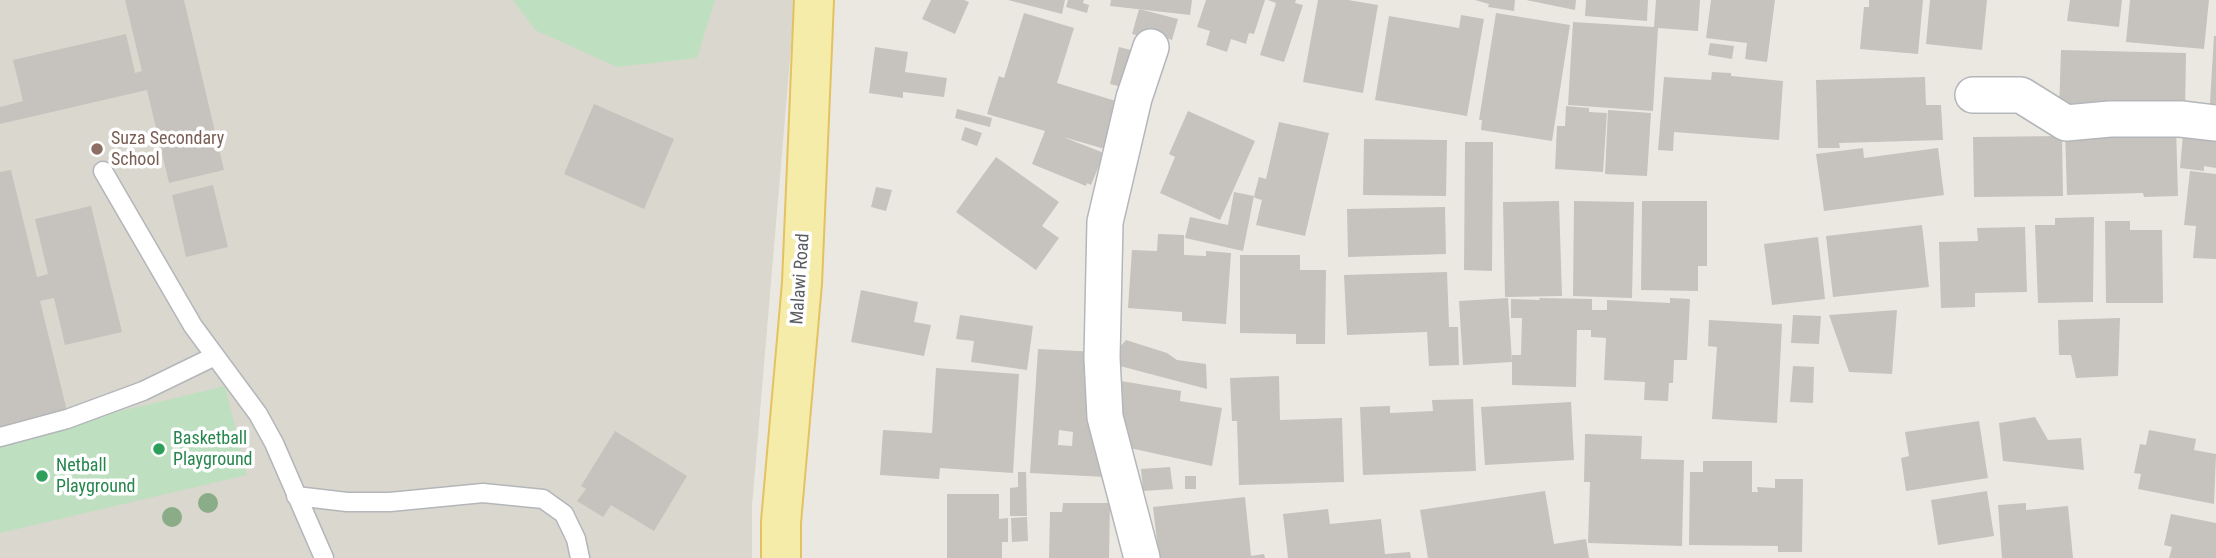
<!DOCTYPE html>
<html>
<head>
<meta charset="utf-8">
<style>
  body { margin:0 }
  canvas { display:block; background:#eae8e0 }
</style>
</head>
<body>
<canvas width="2216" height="558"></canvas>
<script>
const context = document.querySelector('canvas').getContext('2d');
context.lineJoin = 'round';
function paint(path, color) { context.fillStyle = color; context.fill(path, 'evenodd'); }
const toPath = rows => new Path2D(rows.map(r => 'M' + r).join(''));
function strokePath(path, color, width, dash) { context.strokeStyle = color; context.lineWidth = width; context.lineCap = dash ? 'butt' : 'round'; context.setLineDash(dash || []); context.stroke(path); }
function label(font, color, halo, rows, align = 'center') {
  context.font = font + ' "Roboto Condensed",sans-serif'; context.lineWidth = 7; context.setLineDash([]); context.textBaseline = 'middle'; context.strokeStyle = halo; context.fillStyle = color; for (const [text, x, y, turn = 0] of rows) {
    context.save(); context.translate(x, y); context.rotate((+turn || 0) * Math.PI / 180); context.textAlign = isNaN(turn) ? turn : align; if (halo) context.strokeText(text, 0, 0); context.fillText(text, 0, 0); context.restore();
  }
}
paint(toPath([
  [0,0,795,0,752,506,752,558,0,558]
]), '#dad7ce');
paint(toPath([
  [513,0,715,0,697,58,617,67,535,30],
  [225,386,247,475,0,533,0,440]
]), '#bee0c0');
paint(toPath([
  [125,0,184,0,224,170,169,183,147,90,0,124,0,107,23,101,13,60,126,34,135,73,142,71],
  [931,0,964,0,969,2,955,34,922,19],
  [1008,0,1065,0,1062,14],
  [1068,0,1084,0,1083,3,1089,5,1087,13,1066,7],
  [1111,0,1192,0,1190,15,1110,6],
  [1206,0,1265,0,1254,34,1249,33,1246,44,1231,39,1227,52,1206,45,1210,31,1197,27],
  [1268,0,1296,0,1295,3,1303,5,1284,62,1260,55,1276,3],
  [1318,0,1348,0,1378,5,1363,93,1303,82],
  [1475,0,1515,0,1514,11,1488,7,1489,4],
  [1526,0,1576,0,1575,10],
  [1586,0,1648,0,1647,21,1585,16],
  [1656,0,1700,0,1698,31,1658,28,1653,111,1568,105,1573,22,1654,27],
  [1711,0,1775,0,1767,62,1745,59,1747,43,1706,38],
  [1869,0,1923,0,1918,54,1860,49,1864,7,1869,7],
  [1930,0,1987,0,1982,50,1926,44],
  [2070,0,2122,0,2119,27,2067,21],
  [2130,0,2209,0,2204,49,2126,42],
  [1139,9,1178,19,1172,40,1166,38,1164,42,1132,34],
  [1024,13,1074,28,1057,83,1119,102,1105,149,1063,137,1104,153,1091,185,1087,183,1086,186,1032,164,1045,131,987,114,999,76,1004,78],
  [1496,13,1570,25,1552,141,1481,130,1482,120,1479,120],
  [1461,15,1484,19,1467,116,1375,100,1389,16,1459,28],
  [2214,36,2216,36,2216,119,2209,119],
  [1710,43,1734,46,1732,59,1708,55],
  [875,47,908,52,905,72,947,78,944,97,903,92,903,98,869,93],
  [1119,47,1143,53,1135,90,1110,84],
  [2061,50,2186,53,2185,114,2059,111],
  [1712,72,1731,73,1731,76,1783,81,1779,140,1674,132,1673,151,1658,150,1664,77,1711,80],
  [1925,77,1926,105,1941,105,1943,140,1839,143,1840,148,1818,148,1816,80],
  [594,104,674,139,644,209,564,174],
  [1566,106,1589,108,1589,112,1607,113,1603,172,1555,169,1557,126,1565,126],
  [957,109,992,118,990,127,955,118],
  [1608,110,1651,113,1647,176,1605,174],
  [1188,111,1255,141,1220,220,1160,193,1175,157,1169,154],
  [1279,122,1329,133,1305,236,1256,225,1262,200,1255,198,1254,196,1259,177,1266,179],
  [2184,123,2216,126,2216,168,2204,166,2204,171,2180,168],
  [2176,126,2178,196,2144,197,2143,193,2067,195,2065,129],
  [965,127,982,133,977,146,961,140],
  [2062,136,2063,196,1974,197,1973,137],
  [1364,139,1447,140,1446,196,1363,195],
  [1465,142,1493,142,1492,271,1464,270],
  [1863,148,1864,158,1938,148,1944,195,1824,211,1816,154],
  [996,157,1059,202,1042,226,1059,238,1036,270,956,212],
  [11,170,37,277,48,274,35,219,91,206,122,332,65,345,54,298,40,301,67,411,0,427,0,172],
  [2190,171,2216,174,2216,259,2193,258,2196,226,2184,225],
  [213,185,228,247,186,257,172,195],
  [876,187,892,190,886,211,871,207],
  [1234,192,1254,196,1243,251,1185,238,1190,217,1228,225],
  [1559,201,1562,296,1505,297,1503,202],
  [1574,201,1634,202,1632,298,1573,296],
  [1642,201,1707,201,1707,266,1698,266,1698,291,1641,290],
  [1445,207,1446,254,1348,257,1347,209],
  [2094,217,2093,302,2038,303,2035,225,2055,225,2055,218],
  [2105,221,2130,221,2130,230,2162,230,2163,303,2106,303],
  [1922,225,1929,287,1833,297,1826,236],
  [2025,227,2027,292,1975,293,1975,307,1941,308,1939,242,1978,241,1977,228],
  [1158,234,1184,235,1184,255,1206,256,1206,251,1231,253,1226,324,1182,321,1182,312,1128,308,1132,250,1157,251],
  [1818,237,1825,299,1772,305,1764,244],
  [1240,255,1300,255,1300,270,1326,270,1325,344,1296,344,1296,334,1240,333],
  [1447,272,1449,327,1458,327,1459,365,1429,366,1427,332,1347,335,1344,275],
  [861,290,918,302,914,322,931,325,924,356,851,342],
  [1508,298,1512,362,1463,365,1459,301],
  [1539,298,1592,299,1592,310,1607,310,1607,300,1670,303,1670,298,1690,299,1687,360,1674,360,1673,383,1669,383,1668,401,1644,400,1645,382,1604,380,1606,338,1591,337,1591,330,1577,330,1576,387,1512,385,1512,355,1521,355,1522,318,1511,318,1511,299,1540,300],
  [1897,310,1892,374,1849,372,1829,315],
  [960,315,1033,326,1027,370,971,362,974,341,956,339],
  [1793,315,1821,316,1819,344,1791,343],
  [2120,318,2118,376,2076,378,2071,355,2059,355,2058,320],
  [1709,320,1782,324,1777,423,1712,419,1717,347,1708,346],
  [1126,340,1167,353,1177,360,1206,364,1207,389,1120,366,1121,363,1112,361,1111,357],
  [1038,349,1099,352,1094,447,1106,448,1105,477,1030,473],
  [1059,430,1073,432,1072,446,1058,445],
  [1793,366,1814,367,1813,403,1790,402],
  [936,368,1019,374,1013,473,940,468,939,479,880,475,883,430,932,433],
  [1279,376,1280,420,1342,418,1344,482,1239,485,1237,421,1232,421,1230,378],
  [1121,381,1181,391,1180,401,1222,408,1212,466,1125,447,1111,418],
  [1473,399,1476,471,1363,475,1360,407,1390,406,1390,413,1433,411,1432,400],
  [1571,402,1574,460,1485,465,1481,407],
  [2035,417,2048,440,2081,438,2084,470,2003,461,1999,423],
  [1979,421,1988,478,1906,491,1901,458,1909,456,1905,432],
  [2149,430,2196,439,2194,450,2216,454,2214,504,2138,489,2141,474,2134,473,2140,444,2146,445],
  [615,431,687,476,654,531,611,505,603,517,577,501,586,489,581,486],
  [1585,434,1642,436,1641,459,1684,460,1682,546,1588,543,1590,482,1584,482],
  [1703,461,1752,461,1752,492,1758,492,1757,487,1775,488,1775,479,1803,479,1802,552,1778,552,1778,546,1689,545,1690,472,1703,472],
  [1170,467,1173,489,1143,491,1141,469],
  [1018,472,1026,472,1027,516,1010,516,1010,488,1018,487],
  [1185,476,1196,476,1196,489,1185,489],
  [1545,491,1554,544,1586,539,1589,558,1428,558,1420,510],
  [1987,491,1994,536,1938,545,1931,500],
  [947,494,999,494,999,519,1008,518,1008,542,1002,542,1002,558,947,558],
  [1245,497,1251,556,1264,554,1265,558,1159,558,1153,507],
  [1063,503,1110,503,1109,558,1049,558,1050,512,1062,512],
  [2026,503,2026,510,2068,506,2073,558,2002,558,1998,505],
  [1328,509,1330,524,1381,519,1385,554,1410,552,1411,558,1288,558,1283,514],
  [2171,514,2216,523,2216,558,2169,558,2172,547,2164,545],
  [1027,517,1028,541,1012,542,1011,518]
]), '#c6c3be');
const lane = toPath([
  [103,171,193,326,258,414,274,443,324,558],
  [0,437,67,419,143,391,215,356],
  [296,496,347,502,390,502,483,493,543,499,564,514,576,539,580,558]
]);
const street = toPath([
  [1973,95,2021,95,2066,123,2110,119,2181,119,2216,123],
  [1142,558,1105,417,1102,358,1105,222,1134,98,1151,47]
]);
const primary = toPath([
  [781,558,781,522,802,283,814,0]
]);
strokePath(lane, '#b3b6ba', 21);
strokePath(street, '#b3b6ba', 38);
strokePath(primary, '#e3c261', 42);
strokePath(lane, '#fff', 18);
strokePath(street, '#fff', 35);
strokePath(primary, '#f6eca9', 38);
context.fillStyle = '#8aad88';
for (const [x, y] of [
  [208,503],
  [172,517]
]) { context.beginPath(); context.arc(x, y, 10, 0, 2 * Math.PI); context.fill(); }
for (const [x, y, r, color] of [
  [97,149,7,"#8d6e63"],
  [159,449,7,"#2e9e5b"],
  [42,476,7,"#2e9e5b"]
]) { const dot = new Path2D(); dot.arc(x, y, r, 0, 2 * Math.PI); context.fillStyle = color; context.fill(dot); strokePath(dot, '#fff', 2.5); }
label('18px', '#785e54', '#fff', [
  ["Suza Secondary",111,139],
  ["School",111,160]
], 'left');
label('18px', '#595c60', '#fff', [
  ["Malawi Road",801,279,-86]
]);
label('18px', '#27864d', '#fff', [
  ["Basketball",173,439],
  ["Playground",173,460],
  ["Netball",56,466],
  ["Playground",56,487]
], 'left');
</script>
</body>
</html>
